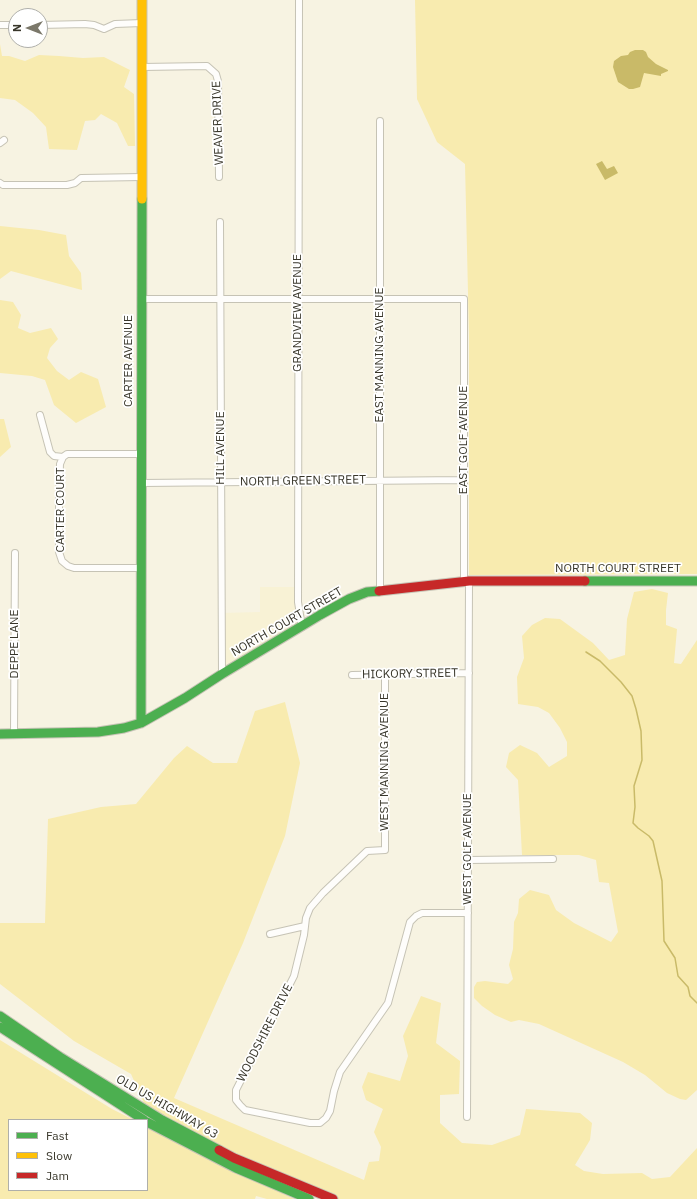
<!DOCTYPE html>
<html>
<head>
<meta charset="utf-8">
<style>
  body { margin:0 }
  #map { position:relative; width:697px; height:1199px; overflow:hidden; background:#f7f3e2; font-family:"IBM Plex Sans",sans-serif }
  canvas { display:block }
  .legend { position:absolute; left:8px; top:1119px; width:140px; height:72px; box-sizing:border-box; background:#fff; border:1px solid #afafaa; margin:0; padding:5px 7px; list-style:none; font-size:12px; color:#38362a }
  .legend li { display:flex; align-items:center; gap:8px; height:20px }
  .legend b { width:20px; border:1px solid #afafaa }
  .north { position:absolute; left:8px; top:8px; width:40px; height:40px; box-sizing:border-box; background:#fff; border:1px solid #afafaa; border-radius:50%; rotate:270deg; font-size:11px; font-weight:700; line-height:16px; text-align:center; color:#38362a }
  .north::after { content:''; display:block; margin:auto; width:14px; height:18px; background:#7b786a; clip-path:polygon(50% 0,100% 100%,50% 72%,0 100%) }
</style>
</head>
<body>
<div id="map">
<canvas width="697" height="1199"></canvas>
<ul class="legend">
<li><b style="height:5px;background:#4caf50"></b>Fast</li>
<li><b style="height:5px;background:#ffc107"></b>Slow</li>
<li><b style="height:5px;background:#c62828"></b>Jam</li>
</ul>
<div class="north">N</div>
</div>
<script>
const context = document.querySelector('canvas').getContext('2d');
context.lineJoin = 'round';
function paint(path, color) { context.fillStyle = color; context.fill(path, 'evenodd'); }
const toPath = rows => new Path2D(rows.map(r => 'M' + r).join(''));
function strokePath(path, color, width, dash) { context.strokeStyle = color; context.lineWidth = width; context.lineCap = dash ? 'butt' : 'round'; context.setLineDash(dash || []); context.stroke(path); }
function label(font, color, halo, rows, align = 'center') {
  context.font = font + ' "IBM Plex Sans",sans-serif'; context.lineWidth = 3.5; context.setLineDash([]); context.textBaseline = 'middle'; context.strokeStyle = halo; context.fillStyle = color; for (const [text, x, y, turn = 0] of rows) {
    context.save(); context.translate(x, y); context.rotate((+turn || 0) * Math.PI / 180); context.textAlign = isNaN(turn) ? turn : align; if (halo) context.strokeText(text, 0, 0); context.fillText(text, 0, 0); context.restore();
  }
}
paint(toPath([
  [260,587,298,587,302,627,222,674,221,613,260,612]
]), '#f8f2d5');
paint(toPath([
  [415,0,697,0,697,574,469,575,469,336,465,164,437,142,417,99],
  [0,44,2,56,9,56,25,61,39,55,59,56,83,58,104,57,130,70,124,87,134,94,135,146,128,146,117,123,101,114,95,120,85,121,77,150,49,149,46,127,33,113,15,100,0,98],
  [0,226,39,230,66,235,69,256,81,273,82,290,11,271,0,279],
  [0,300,13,302,21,315,18,328,30,333,51,328,58,339,50,348,47,358,57,371,69,380,81,372,98,379,106,407,76,423,54,405,45,380,32,376,0,373],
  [0,419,4,419,11,447,0,457],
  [652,589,668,593,666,610,666,625,677,629,674,663,681,664,697,640,697,1090,686,1100,680,1099,667,1093,645,1075,623,1062,539,1024,519,1020,511,1022,495,1015,482,1006,474,998,474,987,477,982,485,981,508,984,513,979,509,965,513,949,514,922,518,913,519,899,530,890,549,895,556,910,574,923,611,942,618,932,609,883,599,882,596,860,579,855,522,855,518,780,506,767,509,753,520,745,537,753,549,767,567,756,567,742,560,728,549,713,538,707,518,704,517,677,524,658,522,636,532,625,545,618,560,619,593,643,609,660,625,655,627,619,634,592],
  [285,702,300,763,285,836,243,943,174,1098,364,1180,369,1162,379,1161,381,1147,374,1132,383,1109,366,1100,362,1087,368,1072,400,1081,408,1056,403,1036,421,996,441,1003,436,1043,460,1061,459,1094,440,1095,440,1123,462,1143,492,1145,520,1135,526,1109,580,1113,592,1123,590,1140,575,1165,584,1171,603,1174,642,1173,652,1179,670,1177,697,1148,697,1199,333,1199,148,1112,131,1074,74,1041,0,984,0,923,45,923,48,819,101,807,136,804,174,758,187,746,213,763,237,763,255,711],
  [0,1040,112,1109,134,1120,9,1120,9,1190,147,1190,147,1126,294,1199,267,1199,256,1196,255,1199,0,1199]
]), '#f8ebaf');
paint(toPath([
  [635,50,643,50,646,52,648,57,656,64,668,70,668,71,661,74,661,76,644,73,640,87,633,89,629,89,618,82,613,67,614,61,621,56,628,55,630,52],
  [602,161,607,169,614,166,618,173,605,180,596,164]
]), '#c9ba68');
strokePath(toPath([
  [586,652,600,661,621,682,632,696,636,709,641,731,642,760,634,786,635,807,633,823,638,828,649,836,653,841,662,881,664,941,675,958,678,976,688,987,690,996,697,1003]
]), '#c9ba68', 1.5);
const street = toPath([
  [299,0,298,602,302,627],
  [0,25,16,25],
  [40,25,85,24,94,25,104,29,115,24,142,23],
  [142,67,207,66,216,74,218,81,219,177],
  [380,121,380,590],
  [0,143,4,140],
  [0,183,3,185,67,185,75,183,81,178,142,177],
  [220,222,222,674],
  [142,299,464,299,464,582],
  [40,415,50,452,54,456,63,457],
  [141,454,67,454,63,457,60,464,59,496,59,552,62,561,68,566,74,568,141,568],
  [141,483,464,480],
  [385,674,385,850,367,851,323,893,310,908,306,918,304,935,294,976,236,1090,236,1100,240,1105,245,1110,310,1123,320,1123,326,1118,330,1111,334,1091,340,1072,388,1003,410,922,416,916,422,913,468,913],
  [352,675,469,673],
  [14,734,15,553],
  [468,860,553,859],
  [270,934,305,926],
  [467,1117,469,581]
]);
const fast = toPath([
  [585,581,697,581],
  [141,723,142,199],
  [0,734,98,732,124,728,141,723,185,698,222,674,320,615,349,599,367,592,379,591],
  [0,1016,60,1057,162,1120,219,1150],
  [0,1027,144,1120],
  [147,1122,236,1168,309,1199]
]);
const slow = toPath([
  [142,199,142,0]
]);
const jam = toPath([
  [379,591,469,581,585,581],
  [219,1150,234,1158,333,1199]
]);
strokePath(street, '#c6c3b5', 8);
strokePath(fast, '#c6c3b5', 11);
strokePath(slow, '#c6c3b5', 11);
strokePath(jam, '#c6c3b5', 11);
strokePath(street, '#fefdfb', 6);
strokePath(fast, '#4caf50', 9);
strokePath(slow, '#ffc107', 9);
strokePath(jam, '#c62828', 9);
label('12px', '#38362a', '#fff', [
  ["WEAVER DRIVE",218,123,-92],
  ["GRANDVIEW AVENUE",298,313,-90],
  ["EAST MANNING AVENUE",380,355,-90],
  ["CARTER AVENUE",129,361,-90],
  ["EAST GOLF AVENUE",464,440,-90],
  ["HILL AVENUE",221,448,-90],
  ["NORTH GREEN STREET",303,481,-1],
  ["CARTER COURT",61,510,-90],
  ["NORTH COURT STREET",618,569],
  ["NORTH COURT STREET",287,622,-30],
  ["DEPPE LANE",15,644,-90],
  ["HICKORY STREET",410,674,-1],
  ["WEST MANNING AVENUE",385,762,-90],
  ["WEST GOLF AVENUE",468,849,-90],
  ["WOODSHIRE DRIVE",265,1033,-63],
  ["OLD US HIGHWAY 63",167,1107,30]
]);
</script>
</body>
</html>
